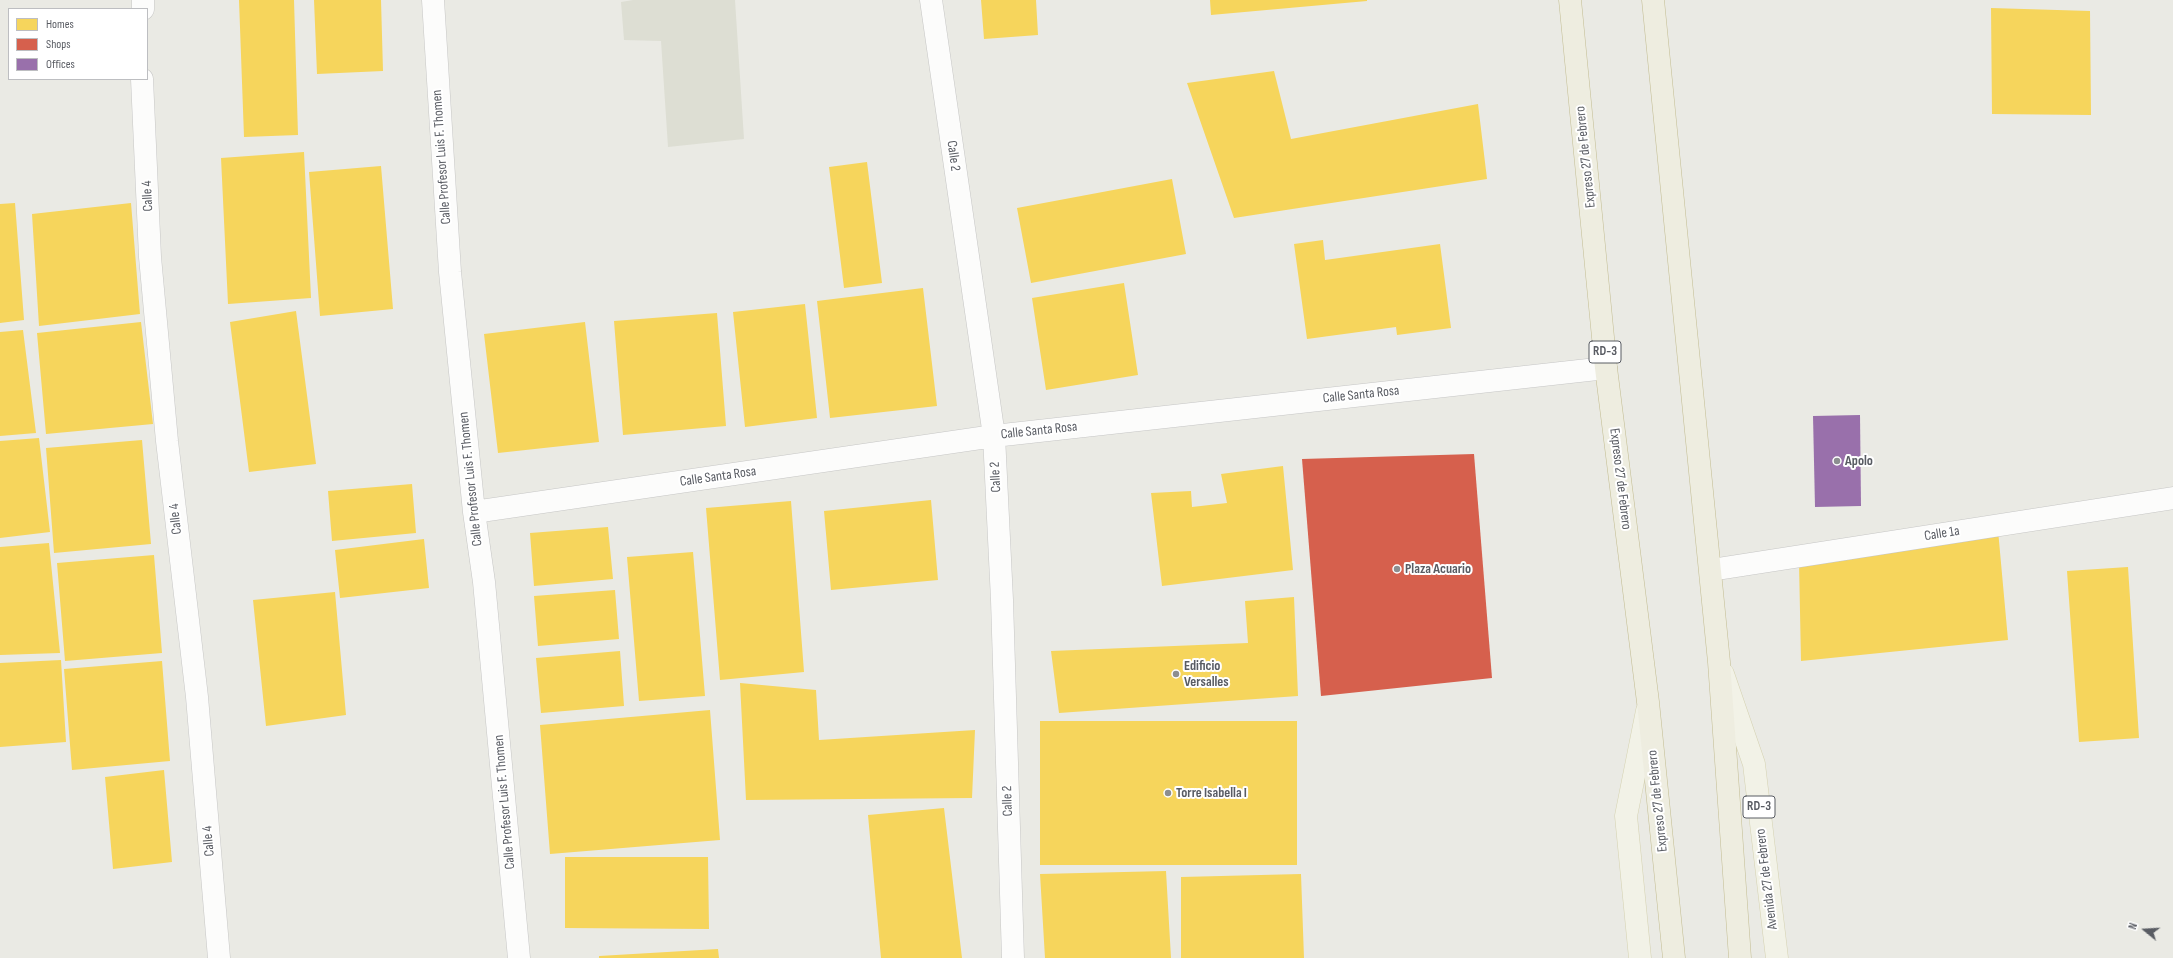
<!DOCTYPE html>
<html>
<head>
<meta charset="utf-8">
<style>
  body { margin:0 }
  #map { position:relative; width:2173px; height:958px; overflow:hidden; background:#eaeae4; font-family:"Sofia Sans Condensed",sans-serif }
  canvas { display:block }
  .legend { position:absolute; left:8px; top:8px; width:140px; height:72px; box-sizing:border-box; background:#fff; border:1px solid #bdbec1; margin:0; padding:5px 7px; list-style:none; font-size:12px; color:#595c63 }
  .legend li { display:flex; align-items:center; gap:8px; height:20px }
  .legend b { width:20px; border:1px solid #bdbec1 }
  .north { position:absolute; left:2125px; top:910px; width:40px; height:40px; -webkit-text-stroke:3px #fff; paint-order:stroke; rotate:288deg; font-size:11px; font-weight:700; line-height:16px; text-align:center; color:#595c63 }
  .north::after { content:''; display:block; margin:auto; width:14px; height:18px; background:#595c63; clip-path:polygon(50% 0,100% 100%,50% 72%,0 100%) }
</style>
</head>
<body>
<div id="map">
<canvas width="2173" height="958"></canvas>
<ul class="legend">
<li><b style="height:11px;background:#f6d55c"></b>Homes</li>
<li><b style="height:11px;background:#d6604d"></b>Shops</li>
<li><b style="height:11px;background:#9970ab"></b>Offices</li>
</ul>
<div class="north">N</div>
</div>
<script>
const context = document.querySelector('canvas').getContext('2d');
context.lineJoin = 'round';
function paint(path, color) { context.fillStyle = color; context.fill(path, 'evenodd'); }
const toPath = rows => new Path2D(rows.map(r => 'M' + r).join(''));
function strokePath(path, color, width, dash) { context.strokeStyle = color; context.lineWidth = width; context.lineCap = dash ? 'butt' : 'round'; context.setLineDash(dash || []); context.stroke(path); }
function label(font, color, halo, rows, align = 'center') {
  context.font = font + ' "Sofia Sans Condensed",sans-serif'; context.lineWidth = 4; context.setLineDash([]); context.textBaseline = 'middle'; context.strokeStyle = halo; context.fillStyle = color; for (const [text, x, y, turn = 0] of rows) {
    context.save(); context.translate(x, y); context.rotate((+turn || 0) * Math.PI / 180); context.textAlign = isNaN(turn) ? turn : align; if (halo) context.strokeText(text, 0, 0); context.fillText(text, 0, 0); context.restore();
  }
}
paint(toPath([
  [633,0,735,0,744,139,668,147,661,41,624,40,621,2]
]), '#ddded3');
paint(toPath([
  [239,0,294,0,298,135,244,137],
  [314,0,381,0,383,71,317,74],
  [981,0,1036,0,1038,35,984,39],
  [1210,0,1367,0,1367,1,1211,15],
  [1991,8,2090,11,2091,115,1992,114],
  [1274,71,1291,139,1478,104,1487,179,1234,218,1187,83],
  [304,152,311,298,228,304,221,158],
  [867,162,882,283,844,288,829,167],
  [381,166,393,309,320,316,309,172],
  [1172,179,1186,254,1031,283,1017,208],
  [15,203,24,320,0,323,0,204],
  [131,203,140,314,39,326,32,214],
  [1323,240,1325,260,1440,244,1451,328,1397,335,1396,327,1307,339,1294,244],
  [1124,283,1138,375,1046,390,1032,298],
  [923,288,937,406,830,418,817,301],
  [805,304,817,418,745,427,733,312],
  [296,311,316,464,249,472,230,322],
  [717,313,726,426,623,435,614,321],
  [141,322,153,424,46,434,37,333],
  [585,322,599,442,498,453,484,334],
  [23,330,36,433,0,436,0,332],
  [39,438,50,532,0,538,0,441],
  [142,440,151,544,54,553,46,448],
  [1283,466,1293,570,1162,586,1151,493,1191,491,1192,507,1227,503,1221,474],
  [412,484,416,533,332,541,328,491],
  [931,500,938,580,831,590,824,511],
  [791,501,804,672,720,680,706,508],
  [608,527,613,579,534,586,530,533],
  [1998,530,2008,640,1801,661,1799,562],
  [424,539,429,588,340,598,335,550],
  [49,543,60,653,0,655,0,547],
  [693,552,705,696,639,701,627,557],
  [154,555,162,653,65,661,57,563],
  [2128,567,2139,738,2079,742,2067,571],
  [615,590,619,639,538,646,534,596],
  [335,592,346,715,266,726,253,600],
  [1294,597,1298,696,1059,713,1051,651,1248,643,1245,601],
  [620,651,624,706,541,713,536,658],
  [61,660,66,742,0,747,0,663],
  [162,661,170,761,72,770,64,669],
  [740,683,816,690,819,740,975,730,972,798,746,800],
  [710,710,720,840,550,854,540,725],
  [1040,721,1297,721,1297,865,1040,865],
  [164,770,172,862,113,869,105,777],
  [944,808,962,958,881,958,868,815],
  [565,857,708,857,709,929,565,928],
  [1166,871,1171,958,1045,958,1040,874],
  [1301,874,1304,958,1181,958,1181,877],
  [718,949,719,958,599,958,599,956]
]), '#f6d55c');
paint(toPath([
  [1474,454,1492,678,1321,696,1302,459]
]), '#d6604d');
paint(toPath([
  [1860,415,1861,506,1815,507,1813,416]
]), '#9970ab');
const street = toPath([
  [433,0,450,272,474,512,484,582,519,958],
  [931,0,994,436,1002,600,1013,958],
  [143,9,143,0],
  [142,79,150,257,167,441,197,697,219,958],
  [474,512,994,436,1606,368],
  [1711,570,2173,498]
]);
const primary = toPath([
  [1723,674,1754,764,1777,958],
  [1640,958,1626,816,1647,711]
]);
const highway = toPath([
  [1570,0,1606,368,1648,702,1674,958],
  [1653,0,1719,662,1740,958]
]);
strokePath(street, '#c6c6c5', 23);
strokePath(primary, '#d4d1b0', 23);
strokePath(highway, '#c2bc91', 23);
strokePath(street, '#fcfcfb', 22);
strokePath(primary, '#f2f2e7', 22);
strokePath(highway, '#eeede0', 22);
for (const [x, y, r, color] of [
  [1837,461,4,"#8c8e90"],
  [1397,569,4,"#8c8e90"],
  [1176,674,4,"#8c8e90"],
  [1168,793,4,"#8c8e90"]
]) { const dot = new Path2D(); dot.arc(x, y, r, 0, 2 * Math.PI); context.fillStyle = color; context.fill(dot); strokePath(dot, '#fff', 1.5); }
for (const [x, y, w] of [
  [1605,352,32],
  [1759,807,32]
]) { const box = new Path2D(); box.roundRect(x - w / 2, y - 11, w, 22, 3); context.fillStyle = '#fff'; context.fill(box); strokePath(box, '#595c63', 1); }
label('bold 13px', '#595c63', null, [
  ["RD-3",1605,352],
  ["RD-3",1759,807]
]);
label('14px', '#595c63', '#fff', [
  ["Calle 2",953,156,82],
  ["Calle Profesor Luis F. Thomen",442,157,-94],
  ["Expreso 27 de Febrero",1586,157,-96],
  ["Calle 4",148,196,-93],
  ["Calle Santa Rosa",1361,395,-6],
  ["Calle Santa Rosa",1039,431,-6],
  ["Calle Santa Rosa",718,477,-8],
  ["Calle 2",996,477,-93],
  ["Calle Profesor Luis F. Thomen",471,479,-96],
  ["Expreso 27 de Febrero",1620,479,83],
  ["Calle 4",176,519,-96],
  ["Calle 1a",1942,534,-9],
  ["Calle 2",1008,801,-92],
  ["Expreso 27 de Febrero",1658,801,-96],
  ["Calle Profesor Luis F. Thomen",505,802,-95],
  ["Calle 4",209,841,-95],
  ["Avenida 27 de Febrero",1767,879,-97]
]);
label('bold 14px', '#595c63', '#fff', [
  ["Apolo",1845,461],
  ["Plaza Acuario",1405,569],
  ["Edificio",1184,666],
  ["Versalles",1184,682],
  ["Torre Isabella I",1176,793]
], 'left');
</script>
</body>
</html>
